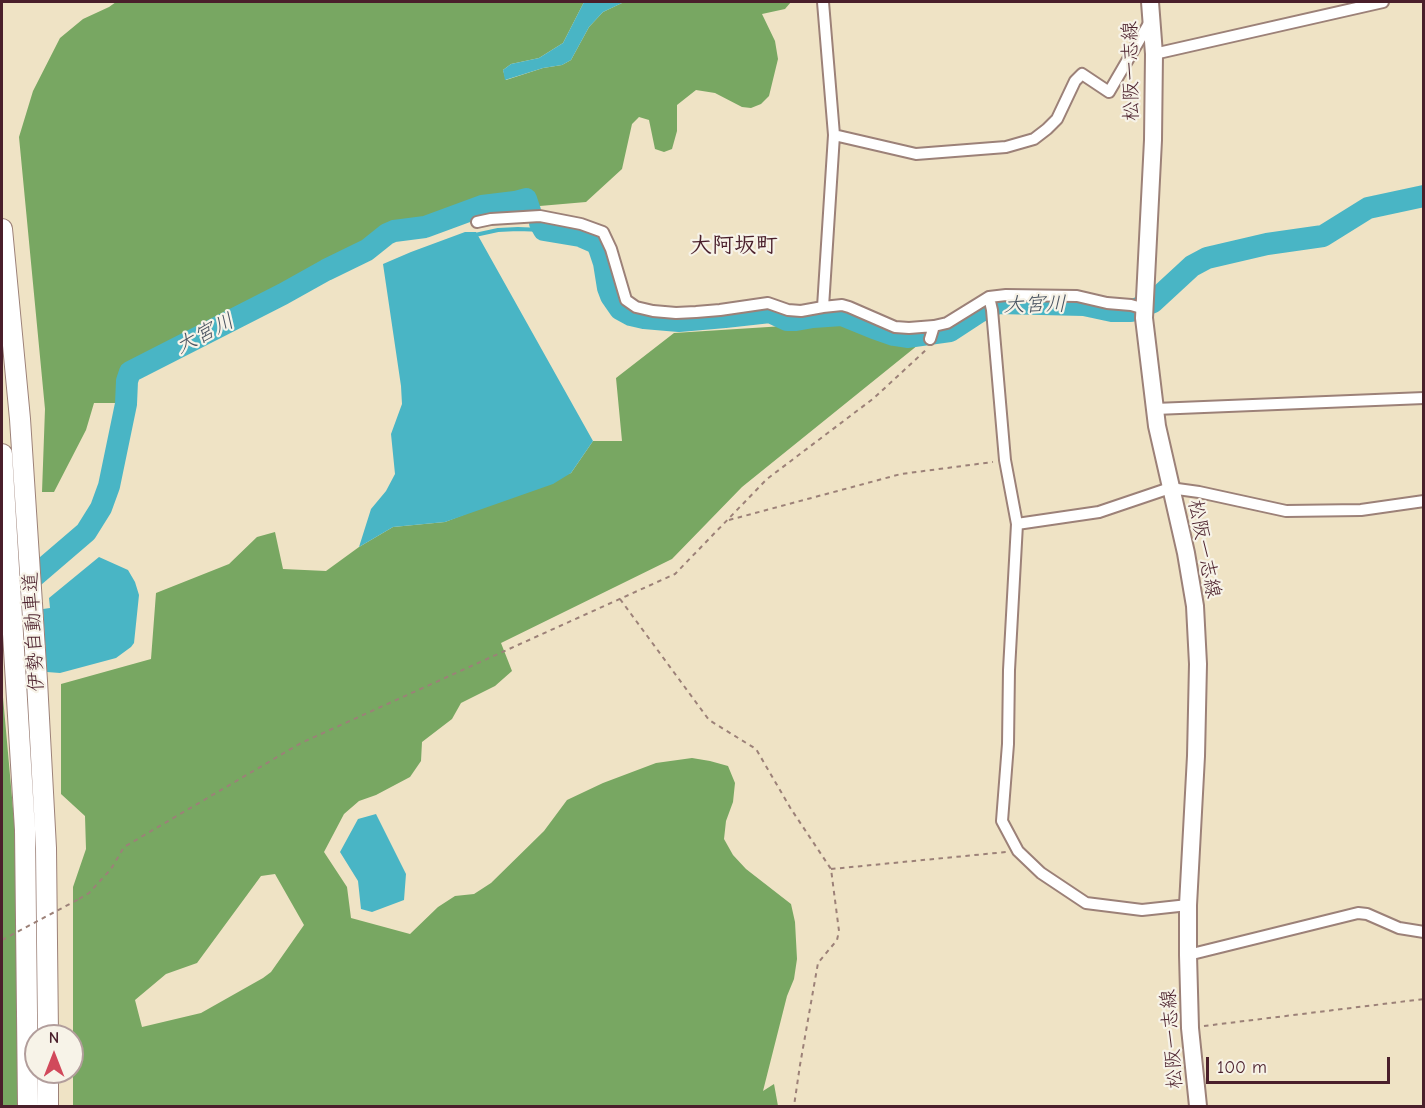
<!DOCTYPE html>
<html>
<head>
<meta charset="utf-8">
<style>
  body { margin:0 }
  #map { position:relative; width:1425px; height:1108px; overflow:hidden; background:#efe3c5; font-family:"Comic Neue",sans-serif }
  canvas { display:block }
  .frame { position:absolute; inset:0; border:3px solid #4a1f2b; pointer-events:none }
  .north { position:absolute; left:24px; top:1024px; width:60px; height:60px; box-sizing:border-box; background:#f7f3e8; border:2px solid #b29e9c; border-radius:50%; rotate:0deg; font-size:16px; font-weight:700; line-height:24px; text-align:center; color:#4a1f2b }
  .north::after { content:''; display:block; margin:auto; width:21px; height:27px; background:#d1495b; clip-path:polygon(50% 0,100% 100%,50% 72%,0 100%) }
  .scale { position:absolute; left:1206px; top:1057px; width:184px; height:27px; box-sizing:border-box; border:3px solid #4a1f2b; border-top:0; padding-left:8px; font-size:18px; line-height:21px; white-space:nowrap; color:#4a1f2b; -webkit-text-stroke:4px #f7f3e8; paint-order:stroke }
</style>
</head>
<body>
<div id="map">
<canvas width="1425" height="1108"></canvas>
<div class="frame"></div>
<div class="north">N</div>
<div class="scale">100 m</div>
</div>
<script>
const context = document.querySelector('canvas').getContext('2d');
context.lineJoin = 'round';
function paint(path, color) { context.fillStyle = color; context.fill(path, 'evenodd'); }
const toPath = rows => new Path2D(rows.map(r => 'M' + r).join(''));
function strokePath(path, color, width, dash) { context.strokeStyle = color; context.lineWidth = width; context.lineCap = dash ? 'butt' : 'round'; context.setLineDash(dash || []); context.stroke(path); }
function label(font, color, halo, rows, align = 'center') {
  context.font = font + ' "Comic Neue","Klee One",sans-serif'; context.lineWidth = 4.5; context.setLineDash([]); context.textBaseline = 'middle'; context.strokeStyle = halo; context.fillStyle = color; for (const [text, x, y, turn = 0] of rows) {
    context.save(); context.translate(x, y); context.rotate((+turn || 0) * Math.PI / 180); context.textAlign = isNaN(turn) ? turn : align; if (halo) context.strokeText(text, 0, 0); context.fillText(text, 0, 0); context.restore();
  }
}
paint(toPath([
  [116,2,584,2,563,43,539,58,511,64,503,70,506,80,543,68,562,65,571,60,589,27,603,12,624,2,791,2,785,9,762,14,775,41,778,59,769,96,761,104,751,108,742,107,715,93,696,90,677,105,677,131,672,149,664,152,655,149,649,120,639,117,632,124,622,169,586,202,482,211,438,217,389,230,343,251,205,338,132,377,122,403,94,403,86,430,54,492,42,492,45,409,19,137,33,91,60,38,83,19,109,7],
  [847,322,918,345,742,487,672,559,501,643,512,671,495,686,461,703,452,719,422,742,421,761,410,777,376,795,359,801,344,814,324,852,347,887,351,918,410,934,438,907,455,896,474,894,491,883,544,831,567,800,603,783,656,763,692,758,710,761,728,766,735,783,733,802,726,821,724,839,733,855,746,869,791,904,795,922,797,959,794,979,787,996,763,1091,774,1084,778,1106,73,1106,73,887,86,849,85,816,61,794,61,684,151,659,156,593,229,564,257,537,275,532,283,569,326,571,359,547,393,527,445,522,571,473,593,441,622,441,616,378,674,333],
  [275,874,304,925,271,972,263,978,201,1013,142,1027,135,1000,166,974,197,963,261,876],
  [2,686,15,831,18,1106,2,1106]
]), '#78a762');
paint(toPath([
  [584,2,624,2,603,12,589,27,571,60,562,65,543,68,505,80,503,70,511,64,539,58,563,43],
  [465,232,476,232,593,441,571,473,553,484,445,522,393,527,359,547,371,509,386,491,395,474,391,434,402,404,401,386,383,264,411,252],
  [99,557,128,570,135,582,139,595,134,643,131,647,116,658,60,673,47,672,43,609,50,608,49,598],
  [376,814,406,874,404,900,372,912,361,909,358,881,340,852,358,819]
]), '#49b5c5');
strokePath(toPath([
  [475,235,498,230,518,229,544,230]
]), '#49b5c5', 4);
strokePath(toPath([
  [540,223,544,230,580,236,596,243,599,248,604,263,608,288,611,296,620,309,631,315,644,318,679,321,725,317,770,312,787,320,796,320,813,317,842,315,874,328,894,335,907,337,950,331,979,312,998,303,1084,305,1112,311,1131,311,1153,302,1192,266,1207,258,1267,244,1323,236,1368,208,1424,196],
  [16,592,86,532,101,508,109,486,126,404,127,381,130,372,283,294,326,270,367,250,387,234,394,231,425,227,482,206,515,202,526,199,530,211]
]), '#49b5c5', 22);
const minor = toPath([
  [823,2,834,135,823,307],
  [1154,54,1383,2],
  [834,135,916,154,1006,147,1034,139,1047,129,1057,119,1075,81,1082,74,1109,92,1151,20],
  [477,222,491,219,540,216,581,224,603,232,611,249,626,300,636,307,653,311,676,313,696,312,720,310,768,303,788,310,801,311,823,307,842,305,849,307,895,327,909,328,934,326,947,323,989,297,1006,295,1077,296,1107,303,1131,305,1145,309],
  [989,297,992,310,1005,460,1017,524,1009,670,1008,744,1002,821,1018,851,1041,873,1086,903,1142,910,1188,905],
  [930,339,934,326],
  [1155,409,1424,398],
  [1017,524,1099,512,1170,488,1199,492,1286,511,1361,510,1424,501],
  [1188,955,1358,913,1367,914,1399,928,1424,932]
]);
const primary = toPath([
  [1150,2,1154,54,1153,140,1144,318,1157,426,1186,553,1195,606,1198,664,1196,756,1188,905,1188,955,1190,1028,1198,1106]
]);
const motorway = toPath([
  [2,229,20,419,37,681,46,848,48,1036],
  [2,454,25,830,28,1106],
  [48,1072,48,1106]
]);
strokePath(minor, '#9c8178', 14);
strokePath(primary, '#9c8178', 20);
strokePath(motorway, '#9c8178', 22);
strokePath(toPath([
  [729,520,901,474,993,462],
  [620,599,709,720,756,749,791,809,831,869,839,931,837,940,818,963,800,1065,794,1106],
  [831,869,1006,852],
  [79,899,89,893,111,869,124,847,301,743,675,574,767,479,874,398,927,349],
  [1204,1026,1424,999]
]), '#9c8178', 2, [4.5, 4.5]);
strokePath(minor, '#fff', 10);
strokePath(primary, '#fff', 16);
strokePath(motorway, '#fff', 20);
strokePath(toPath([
  [2,940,79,899]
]), '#9c8178', 2, [4.5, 4.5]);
label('20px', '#4a1f2b', '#f7f3e8', [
  ["松阪一志線",1131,71,-91],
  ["松阪一志線",1204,549,79],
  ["伊勢自動車道",34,632,-93],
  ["松阪一志線",1172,1039,-94]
]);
label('italic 21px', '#4a5461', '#f7f3e8', [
  ["大宮川",1035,305,-1],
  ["大宮川",205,334,-27]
]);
label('bold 22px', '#4a1f2b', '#f7f3e8', [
  ["大阿坂町",734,246]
]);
</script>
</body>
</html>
